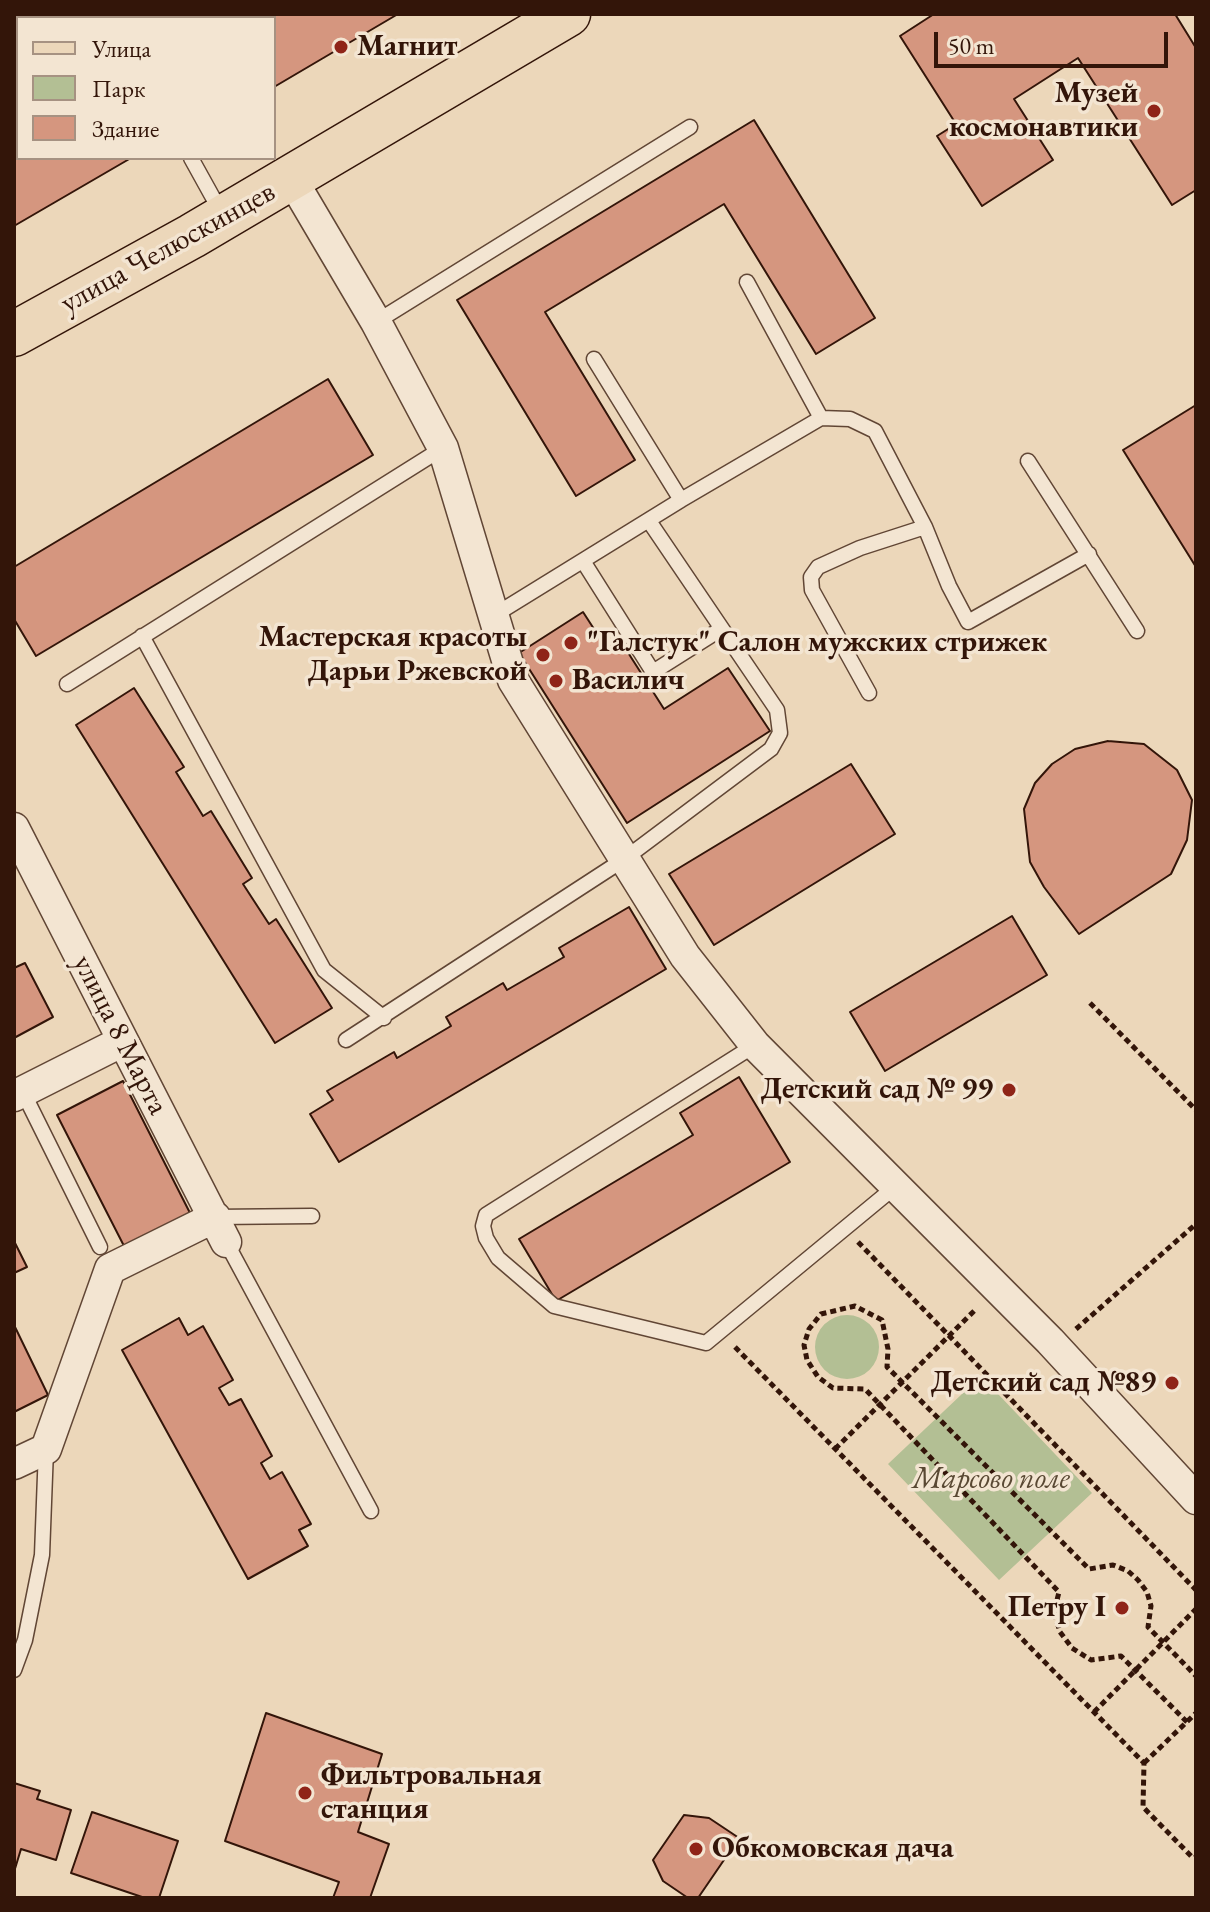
<!DOCTYPE html>
<html>
<head>
<meta charset="utf-8">
<style>
  body { margin:0 }
  #map { position:relative; width:1210px; height:1912px; overflow:hidden; background:#ecd7ba; font-family:"EB Garamond",serif }
  canvas { display:block }
  .frame { position:absolute; inset:0; border:16px solid #331509; pointer-events:none }
  .legend { position:absolute; left:16px; top:16px; width:260px; height:144px; box-sizing:border-box; background:#f3e5d2; border:2px solid #a69282; margin:0; padding:10px 14px; list-style:none; font-size:24px; color:#331509 }
  .legend li { display:flex; align-items:center; gap:16px; height:40px }
  .legend b { width:40px; border:2px solid #a69282 }
  .scale { position:absolute; left:934px; top:32px; width:234px; height:36px; box-sizing:border-box; border:4px solid #331509; border-top:0; padding-left:10px; font-size:24px; line-height:28px; white-space:nowrap; color:#331509; -webkit-text-stroke:6px #f3e5d2; paint-order:stroke }
</style>
</head>
<body>
<div id="map">
<canvas width="1210" height="1912"></canvas>
<div class="frame"></div>
<ul class="legend">
<li><b style="height:10px;background:#ecd7ba"></b>Улица</li>
<li><b style="height:22px;background:#b3bf94"></b>Парк</li>
<li><b style="height:22px;background:#d5967f"></b>Здание</li>
</ul>
<div class="scale">50 m</div>
</div>
<script>
const context = document.querySelector('canvas').getContext('2d');
context.lineJoin = 'round';
function paint(path, color) { context.fillStyle = color; context.fill(path, 'evenodd'); }
const toPath = rows => new Path2D(rows.map(r => 'M' + r).join(''));
function strokePath(path, color, width, dash) { context.strokeStyle = color; context.lineWidth = width; context.lineCap = dash ? 'butt' : 'round'; context.setLineDash(dash || []); context.stroke(path); }
function label(font, color, halo, rows, align = 'center') {
  context.font = font + ' "EB Garamond",serif'; context.lineWidth = 7; context.setLineDash([]); context.textBaseline = 'middle'; context.strokeStyle = halo; context.fillStyle = color; for (const [text, x, y, turn = 0] of rows) {
    context.save(); context.translate(x, y); context.rotate((+turn || 0) * Math.PI / 180); context.textAlign = isNaN(turn) ? turn : align; if (halo) context.strokeText(text, 0, 0); context.fillText(text, 0, 0); context.restore();
  }
}
paint(toPath([
  '815 1347a32 32 0 1 1 64 0a32 32 0 1 1-64 0Z',
  [981,1376,1092,1493,999,1580,888,1464]
]), '#b3bf94');
const building = toPath([
  [274,14,398,14,274,87,274,18,267,18,274,14],
  [934,14,1175,14,1196,48,1196,190,1172,205,1078,58,1014,99,1053,160,982,206,937,136,956,124,900,36,934,14],
  [754,120,875,318,816,354,724,204,545,312,635,460,576,496,457,300,754,120],
  [18,130,18,158,131,158,14,226,14,133,18,130],
  [328,379,373,455,36,656,14,619,14,567,328,379],
  [1196,405,1196,567,1123,450,1196,405],
  [583,612,607,649,620,640,664,709,728,668,770,731,627,823,519,653,583,612],
  [134,688,184,767,176,772,203,816,211,811,252,878,243,884,269,924,276,919,332,1008,275,1043,76,725,134,688],
  [1108,741,1144,744,1177,770,1192,800,1187,840,1171,874,1079,934,1044,887,1030,862,1024,809,1035,783,1052,764,1075,749,1108,741],
  [851,764,895,834,714,945,669,874,851,764],
  [629,907,666,969,339,1162,310,1114,333,1100,327,1091,394,1052,397,1058,451,1026,446,1017,503,983,507,990,564,957,559,948,629,907],
  [1012,916,1047,975,885,1071,850,1012,1012,916],
  [25,963,53,1017,14,1038,14,968,25,963],
  [739,1077,790,1162,556,1301,519,1239,693,1135,680,1113,739,1077],
  [123,1081,190,1213,124,1246,57,1115,123,1081],
  [14,1241,27,1267,14,1273,14,1241],
  [179,1318,188,1335,203,1326,233,1380,219,1388,229,1405,241,1399,272,1456,261,1463,270,1479,282,1472,311,1524,299,1530,308,1546,248,1579,122,1350,179,1318],
  [15,1327,48,1395,14,1412,14,1328,15,1327],
  [266,1713,382,1754,358,1832,389,1844,370,1898,333,1898,339,1882,225,1841,266,1713],
  [14,1783,40,1791,37,1799,71,1810,56,1860,21,1849,14,1872,14,1783],
  [92,1812,178,1841,159,1898,145,1898,71,1873,92,1812],
  [684,1815,709,1818,739,1838,698,1898,688,1898,663,1881,653,1860,684,1815]
]);
paint(building, '#d5967f');
strokePath(building, '#331509', 2);
const service = toPath([
  [221,18,228,14],
  [14,92,18,90],
  [191,158,222,214],
  [747,282,821,418],
  [376,322,690,127],
  [594,359,681,500],
  [1028,461,1137,631],
  [583,561,653,672,721,629],
  [493,616,681,500,821,418,850,419,875,431,925,527,949,586,968,622,1089,554],
  [142,636,324,970,384,1018],
  [67,684,443,448],
  [869,693,812,590,811,577,818,567,860,548,925,527],
  [346,1040,623,860,771,749,780,733,777,710,649,521],
  [755,1045,486,1215,483,1226,486,1238,498,1258,554,1306,706,1343,896,1186],
  [23,1092,100,1247],
  [215,1217,312,1216],
  [226,1242,371,1511],
  [14,1670,25,1640,42,1555,46,1449]
]);
const minor = toPath([
  [291,178,376,322,443,448,513,680,685,956,755,1045,1050,1341,1196,1499],
  [14,828,226,1242],
  [14,1096,123,1041],
  [14,1464,46,1449,110,1269,215,1217]
]);
const primary = toPath([
  [14,334,192,236,568,14]
]);
strokePath(service, '#614635', 17);
strokePath(minor, '#614635', 33);
strokePath(primary, '#331509', 47);
strokePath(toPath([
  [1090,1003,1196,1110],
  [858,1242,1196,1590],
  [1076,1329,1196,1224],
  [735,1347,1144,1763,1143,1807,1193,1858,1196,1857],
  [835,1449,976,1309],
  [1094,1712,1196,1609],
  [1187,1722,1121,1656,1091,1660,1072,1648,1060,1632,1054,1612,1059,1592,865,1389,833,1388,818,1377,807,1360,804,1345,809,1329,821,1314,855,1306,882,1320,888,1349,887,1367,1089,1569,1113,1565,1128,1571,1138,1580,1147,1592,1151,1606,1148,1627,1196,1676],
  [1144,1763,1196,1713]
]), '#331509', 5, [6, 4]);
strokePath(service, '#f3e5d2', 14);
strokePath(minor, '#f3e5d2', 30);
strokePath(primary, '#ecd7ba', 44);
for (const [x, y, r, color] of [
  [341,47,8,"#8f2418"],
  [1154,111,8,"#8f2418"],
  [571,643,8,"#8f2418"],
  [543,655,8,"#8f2418"],
  [556,681,8,"#8f2418"],
  [1009,1090,8,"#8f2418"],
  [1172,1383,8,"#8f2418"],
  [1122,1608,8,"#8f2418"],
  [305,1793,8,"#8f2418"],
  [696,1849,8,"#8f2418"]
]) { const dot = new Path2D(); dot.arc(x, y, r, 0, 2 * Math.PI); context.fillStyle = color; context.fill(dot); strokePath(dot, '#f3e5d2', 3); }
label('bold 30px', '#331509', '#f3e5d2', [
  ["Магнит",357,47],
  ["Музей",1138,94,"right"],
  ["космонавтики",1138,128,"right"],
  ["Мастерская красоты",527,638,"right"],
  ["Дарьи Ржевской",527,672,"right"],
  ["\"Галстук\" Салон мужских стрижек",587,643],
  ["Василич",572,681],
  ["Детский сад № 99",993,1090,"right"],
  ["Детский сад №89",1156,1383,"right"],
  ["Петру I",1106,1608,"right"],
  ["Фильтровальная",321,1776],
  ["станция",321,1810],
  ["Обкомовская дача",712,1849]
], 'left');
label('30px', '#331509', '#f3e5d2', [
  ["улица Челюскинцев",168,248,-29],
  ["улица 8 Марта",120,1035,63]
]);
label('italic 30px', '#594833', '#f3e5d2', [
  ["Марсово поле",991,1480]
]);
</script>
</body>
</html>
